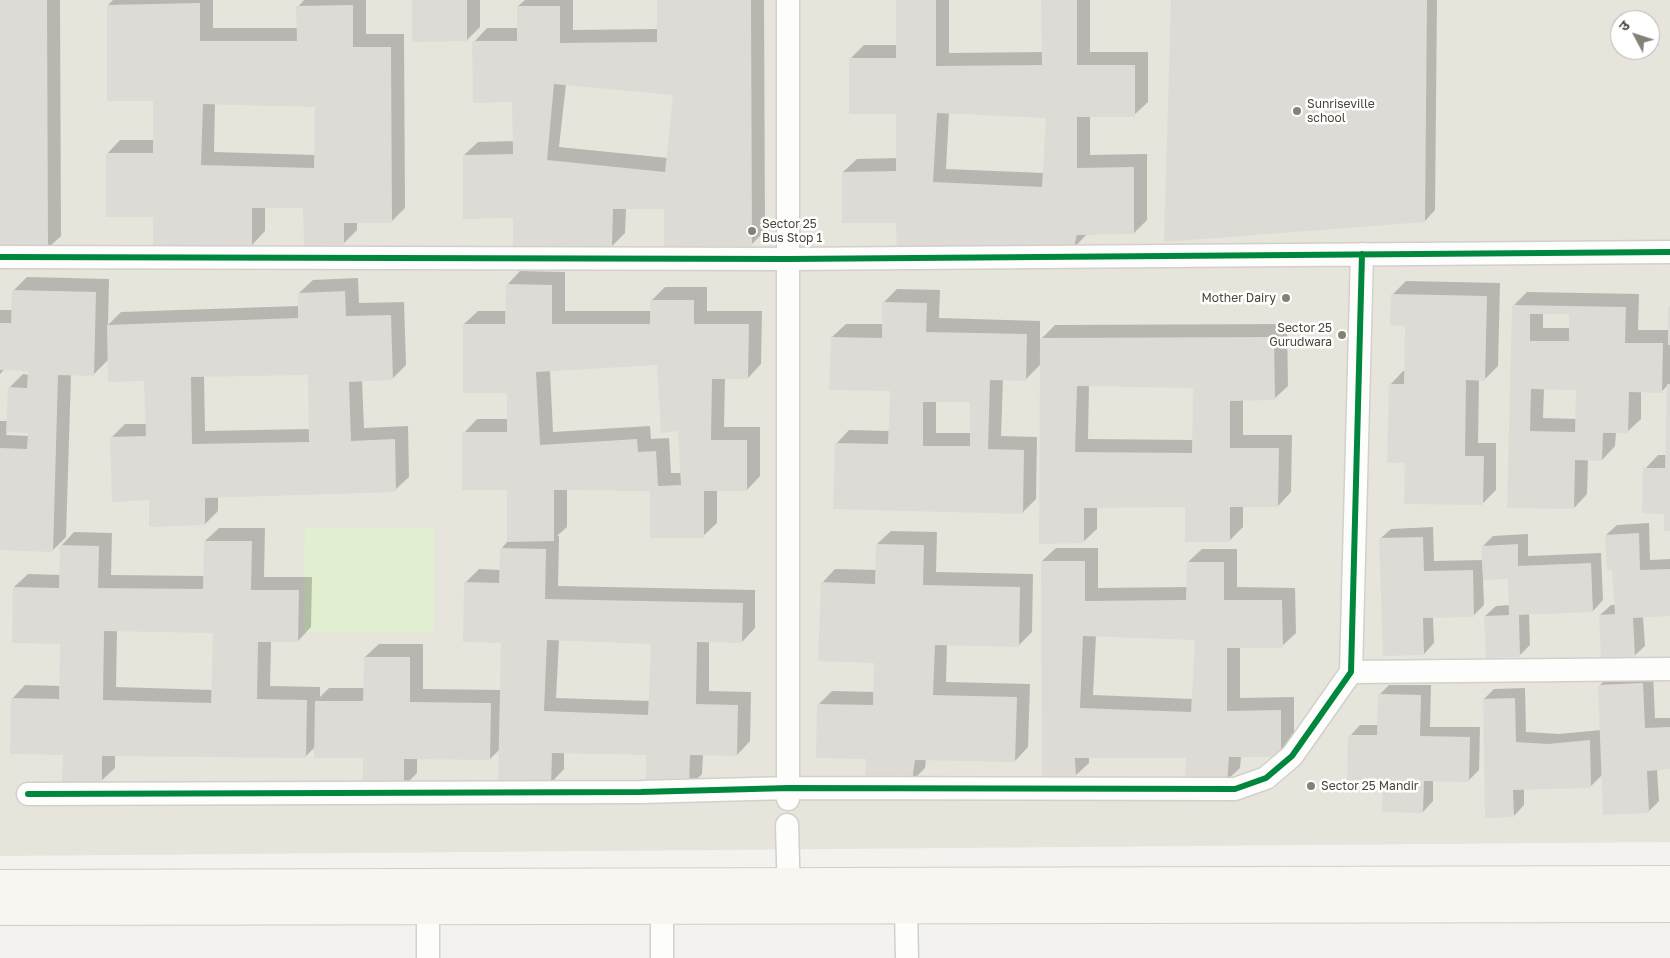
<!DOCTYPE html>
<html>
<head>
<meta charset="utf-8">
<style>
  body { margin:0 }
  #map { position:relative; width:1670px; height:958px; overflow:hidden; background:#f4f2ee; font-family:"Golos Text","Noto Sans Devanagari",sans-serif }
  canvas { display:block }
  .north { position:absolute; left:1610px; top:10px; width:50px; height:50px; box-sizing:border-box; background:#fff; border:1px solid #b7b4b0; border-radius:50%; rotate:310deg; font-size:14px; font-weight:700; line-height:20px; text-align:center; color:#4b4439 }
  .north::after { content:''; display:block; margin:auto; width:18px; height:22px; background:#868178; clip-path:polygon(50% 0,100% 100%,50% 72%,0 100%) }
</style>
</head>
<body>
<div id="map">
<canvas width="1670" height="958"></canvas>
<div class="north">उ</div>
</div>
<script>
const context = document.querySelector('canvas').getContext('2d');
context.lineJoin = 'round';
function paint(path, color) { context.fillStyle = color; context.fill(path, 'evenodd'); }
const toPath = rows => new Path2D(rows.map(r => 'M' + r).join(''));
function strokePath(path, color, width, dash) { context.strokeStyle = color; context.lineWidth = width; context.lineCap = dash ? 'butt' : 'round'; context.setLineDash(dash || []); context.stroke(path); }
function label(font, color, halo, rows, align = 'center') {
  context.font = font + ' "Golos Text",sans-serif'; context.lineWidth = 5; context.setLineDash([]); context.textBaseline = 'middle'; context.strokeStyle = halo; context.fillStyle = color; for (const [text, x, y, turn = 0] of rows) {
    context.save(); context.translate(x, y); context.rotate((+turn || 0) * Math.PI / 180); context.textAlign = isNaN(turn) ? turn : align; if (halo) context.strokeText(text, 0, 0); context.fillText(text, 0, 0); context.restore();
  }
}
paint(toPath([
  [0,0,1670,0,1670,842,0,856],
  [1620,20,1650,20,1650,50,1620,50]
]), '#e7e4dc');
paint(toPath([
  [305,527,434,528,434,632,304,632]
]), '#e1eecf');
paint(toPath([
  [0,0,60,0,61,236,47,249],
  [113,0,213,0,213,28,298,28,298,7,304,0,366,0,366,34,404,34,405,208,391,222,357,222,357,230,343,244,305,206,265,207,265,231,252,245,154,215,107,154,120,140,154,140,154,100,108,5],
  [215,103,317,106,315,155,214,152],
  [413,0,480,0,480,27,467,40],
  [525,0,573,0,573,30,658,29,658,0,764,0,765,231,751,245,665,208,626,208,625,233,612,246,514,217,464,155,478,142,514,141,514,101,474,42,487,28,518,28,518,6],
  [566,84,674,94,668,158,559,147],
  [897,0,949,0,949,53,1043,52,1043,0,1090,0,1090,52,1148,52,1148,102,1134,115,1090,116,1090,155,1147,154,1147,220,1134,233,1087,234,1073,249,898,222,843,172,857,159,898,158,897,112,850,59,864,45,897,45],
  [949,112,1047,117,1044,173,946,169],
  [1173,0,1437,0,1435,210,1425,221],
  [520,271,565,272,565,311,652,311,652,300,665,287,707,287,707,311,762,311,761,364,748,378,725,378,724,427,760,427,760,476,747,490,717,490,717,523,703,536,652,489,567,489,567,527,557,536,559,536,558,586,755,590,755,628,742,642,709,641,709,691,751,692,750,741,737,755,703,754,702,774,689,787,648,754,564,752,564,769,551,783,500,749,490,759,417,758,417,773,404,786,364,757,315,747,306,756,115,754,115,768,101,781,64,753,12,699,25,685,61,686,61,643,14,587,28,574,60,575,61,546,74,532,112,533,111,575,205,576,205,541,219,528,265,528,264,577,312,577,311,627,298,641,271,641,270,686,320,687,320,697,329,688,365,688,365,657,379,644,423,644,423,689,501,690,502,642,465,583,479,569,500,570,501,549,508,541,508,489,464,433,477,419,508,419,508,392,464,324,478,311,507,311,507,285],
  [659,364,680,430,682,473,671,473,669,438,651,439,650,426,553,432,550,370],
  [117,630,214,632,213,690,116,687],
  [559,640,653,643,650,701,556,698],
  [27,277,109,279,108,325,121,312,299,306,299,293,313,280,358,278,359,303,404,302,406,365,392,379,362,380,364,428,408,426,409,477,395,490,218,497,218,511,205,524,150,499,111,438,125,424,147,424,146,380,109,359,93,375,71,374,66,537,52,551,0,549,0,421,8,421,9,388,23,374,29,375,29,370,4,370,0,374,0,310,13,310,13,291],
  [309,373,310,429,205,431,204,376],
  [7,431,30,432,29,436,6,435],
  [1406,281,1500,283,1498,366,1485,379,1479,379,1478,443,1496,443,1496,490,1482,504,1406,462,1390,385,1403,371,1406,371,1407,324,1392,295],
  [897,289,940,290,939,318,1040,321,1040,340,1055,325,1287,324,1288,386,1274,399,1243,399,1243,435,1292,435,1291,492,1278,506,1243,506,1243,527,1230,540,1186,506,1097,506,1097,529,1083,542,1041,364,1026,379,1003,379,1001,436,1037,437,1036,499,1022,513,836,444,849,430,890,431,891,390,832,337,846,324,883,324,884,302],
  [1089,385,1194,387,1193,440,1088,439],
  [936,401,971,401,972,433,936,433],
  [1527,292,1639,294,1638,330,1669,330,1670,307,1670,530,1666,513,1645,469,1658,455,1667,455,1668,385,1661,392,1641,391,1641,419,1627,432,1616,432,1615,446,1602,460,1588,459,1587,494,1574,508,1509,506,1513,306],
  [1543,313,1570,313,1570,328,1543,328],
  [1544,388,1578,389,1577,419,1543,418],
  [1649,523,1650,560,1670,559,1670,615,1643,617,1645,646,1634,656,1600,615,1611,605,1615,605,1613,568,1606,535,1617,525],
  [1433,527,1434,561,1483,560,1483,546,1493,536,1528,534,1528,556,1601,553,1603,600,1593,611,1529,614,1530,645,1520,655,1485,616,1496,606,1510,605,1510,577,1483,579,1484,605,1473,616,1433,617,1434,643,1424,654,1380,539,1391,529],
  [891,531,937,532,936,572,1033,574,1032,632,1018,646,947,644,946,682,1030,684,1028,747,1015,761,926,759,925,768,912,781,819,704,832,691,875,692,876,662,822,583,835,569,877,570,877,544],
  [1056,548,1098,548,1098,588,1188,587,1188,562,1202,549,1237,549,1237,587,1295,588,1296,633,1282,646,1240,647,1240,698,1294,697,1294,743,1281,756,1241,756,1240,768,1226,781,1187,757,1089,757,1089,763,1075,776,1042,561],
  [1096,635,1196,639,1193,699,1093,695],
  [1653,673,1655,718,1670,718,1670,768,1657,769,1659,801,1648,812,1603,774,1590,787,1524,788,1524,805,1514,816,1484,699,1494,689,1525,688,1526,732,1559,734,1601,730,1599,686,1610,675],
  [1389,685,1431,685,1430,727,1480,727,1479,770,1469,780,1433,780,1433,801,1423,812,1384,779,1350,736,1360,725,1378,725,1379,695]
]), '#0003');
paint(toPath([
  [0,0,47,0,48,250,0,251],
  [412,0,467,0,467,41,412,42],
  [657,0,751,0,752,246,664,247,664,209,613,209,612,247,513,248,513,218,463,219,463,155,513,154,512,102,473,103,472,41,517,41,517,6,560,6,560,43,657,42],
  [554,84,673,95,665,172,547,160],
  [896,0,936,0,936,66,1042,65,1041,0,1077,0,1077,65,1135,65,1135,117,1077,117,1077,168,1134,167,1134,234,1077,235,1073,250,897,252,896,223,842,223,842,172,896,171,896,114,849,114,849,58,896,58],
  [937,113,1046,118,1042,187,933,182],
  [1171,0,1427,0,1425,222,1164,242],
  [200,3,200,41,297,41,296,6,353,5,353,47,391,47,392,223,344,223,344,245,304,246,303,208,252,208,252,246,153,247,153,217,106,217,106,153,153,153,153,101,107,101,107,5],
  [203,104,315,107,314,168,201,165],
  [506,284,552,285,552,324,650,324,650,300,694,300,694,324,749,324,748,379,712,379,711,440,747,440,747,491,704,491,704,538,650,538,650,491,554,490,554,541,507,542,507,490,462,490,462,432,507,432,507,393,463,393,463,324,505,324],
  [657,365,661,433,678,431,681,485,658,486,656,451,638,452,637,439,540,445,536,372],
  [12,290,96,292,94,376,58,375,53,552,0,550,0,448,27,449,28,433,6,432,8,387,27,388,28,371,0,370,0,323,11,323],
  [345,291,346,316,391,315,393,380,349,382,351,441,395,439,396,492,205,498,205,525,149,527,149,500,112,502,110,437,146,436,144,381,108,382,107,325,298,318,298,293],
  [308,375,309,442,192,444,191,377],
  [1391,294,1487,296,1485,381,1466,380,1465,456,1484,456,1483,505,1404,504,1405,463,1387,463,1389,384,1404,384,1405,326,1390,325],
  [882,302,927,303,926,332,1027,334,1026,381,990,380,988,449,1024,450,1023,514,833,509,835,443,888,444,890,391,829,390,831,337,882,338],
  [923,402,970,402,970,446,923,446],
  [1512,305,1626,307,1625,343,1663,343,1662,393,1629,392,1628,433,1603,433,1602,461,1575,460,1574,509,1507,508],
  [1530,314,1569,314,1569,341,1530,341],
  [1531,389,1576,390,1575,432,1530,431],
  [1668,307,1670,307,1670,345,1668,345],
  [1274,337,1275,400,1230,401,1230,448,1279,448,1278,507,1230,507,1230,542,1185,542,1185,507,1084,508,1084,543,1039,544,1040,338],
  [1077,386,1193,388,1192,453,1075,452],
  [1667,384,1670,384,1670,531,1664,531,1664,514,1642,513,1643,468,1665,468],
  [1639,533,1640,570,1670,569,1670,616,1633,618,1635,657,1601,659,1599,615,1615,614,1612,570,1607,570,1605,535],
  [1423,537,1424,571,1473,570,1474,617,1423,618,1424,655,1383,656,1379,538],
  [204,541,252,541,251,590,299,590,298,642,258,642,257,699,307,700,306,758,102,756,102,783,62,782,63,755,10,754,11,698,59,699,60,644,12,643,13,587,59,588,60,545,99,546,98,588,203,589],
  [104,631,213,633,211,703,103,700],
  [876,544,924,545,923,585,1020,587,1019,647,935,645,933,695,1017,697,1015,762,915,760,912,782,865,782,866,759,816,758,817,704,873,705,874,663,818,661,821,582,875,584],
  [1518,544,1518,566,1591,563,1593,612,1519,615,1520,657,1486,658,1484,616,1509,615,1508,579,1483,580,1481,546],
  [500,548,546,549,545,599,743,603,742,643,697,642,696,704,738,705,737,756,690,755,689,789,646,788,646,755,552,753,551,784,498,783,501,643,463,642,464,582,499,583],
  [547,640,651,644,648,715,544,711],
  [1041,561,1085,561,1085,601,1186,600,1187,562,1224,562,1224,600,1282,600,1283,648,1227,648,1227,711,1281,710,1281,757,1229,757,1227,783,1185,784,1186,758,1075,758,1076,777,1042,782],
  [1083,636,1195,640,1191,712,1080,708],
  [364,657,410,657,410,702,491,703,490,760,404,759,404,788,363,787,363,758,314,758,315,701,363,701],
  [1643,683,1645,728,1670,727,1670,769,1647,771,1649,813,1603,815,1598,685],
  [1378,694,1421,695,1420,736,1470,737,1469,782,1424,781,1423,813,1382,812,1383,780,1347,780,1348,735,1377,735],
  [1515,698,1516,742,1548,744,1590,740,1591,788,1513,790,1514,817,1485,818,1483,699]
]), '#dedbd6');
const street = toPath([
  [788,0,788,799],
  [0,257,788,259,1670,252],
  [1351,672,1670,669],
  [28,794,641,792,789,788,1235,789,1266,778,1292,756,1351,672,1362,254],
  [787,825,789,898],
  [662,893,662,958],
  [906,909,907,958],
  [428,910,428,958]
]);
const secondary = toPath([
  [0,884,1670,880],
  [0,911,1670,908]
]);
strokePath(street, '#d2d0cb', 25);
strokePath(secondary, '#d3cfc5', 30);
strokePath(street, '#fdfdfc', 22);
strokePath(secondary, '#f7f6f1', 28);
strokePath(toPath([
  [0,257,788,259,1670,252],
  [28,794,641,792,789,788,1235,789,1266,778,1292,756,1351,672,1362,254]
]), '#00873e', 6);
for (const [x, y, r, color] of [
  [1297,111,5,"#868178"],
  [752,231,5,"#868178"],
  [1286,298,5,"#868178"],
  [1342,335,5,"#868178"],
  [1311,786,5,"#868178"]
]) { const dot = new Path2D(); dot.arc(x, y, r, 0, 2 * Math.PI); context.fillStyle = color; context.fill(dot); strokePath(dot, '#fff', 2); }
label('12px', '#4b4439', '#fff', [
  ["Sunriseville",1307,104],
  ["school",1307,118],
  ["Sector 25",762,224],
  ["Bus Stop 1",762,238],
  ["Mother Dairy",1276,298,"right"],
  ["Sector 25",1332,328,"right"],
  ["Gurudwara",1332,342,"right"],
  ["Sector 25 Mandir",1321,786]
], 'left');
</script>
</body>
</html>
